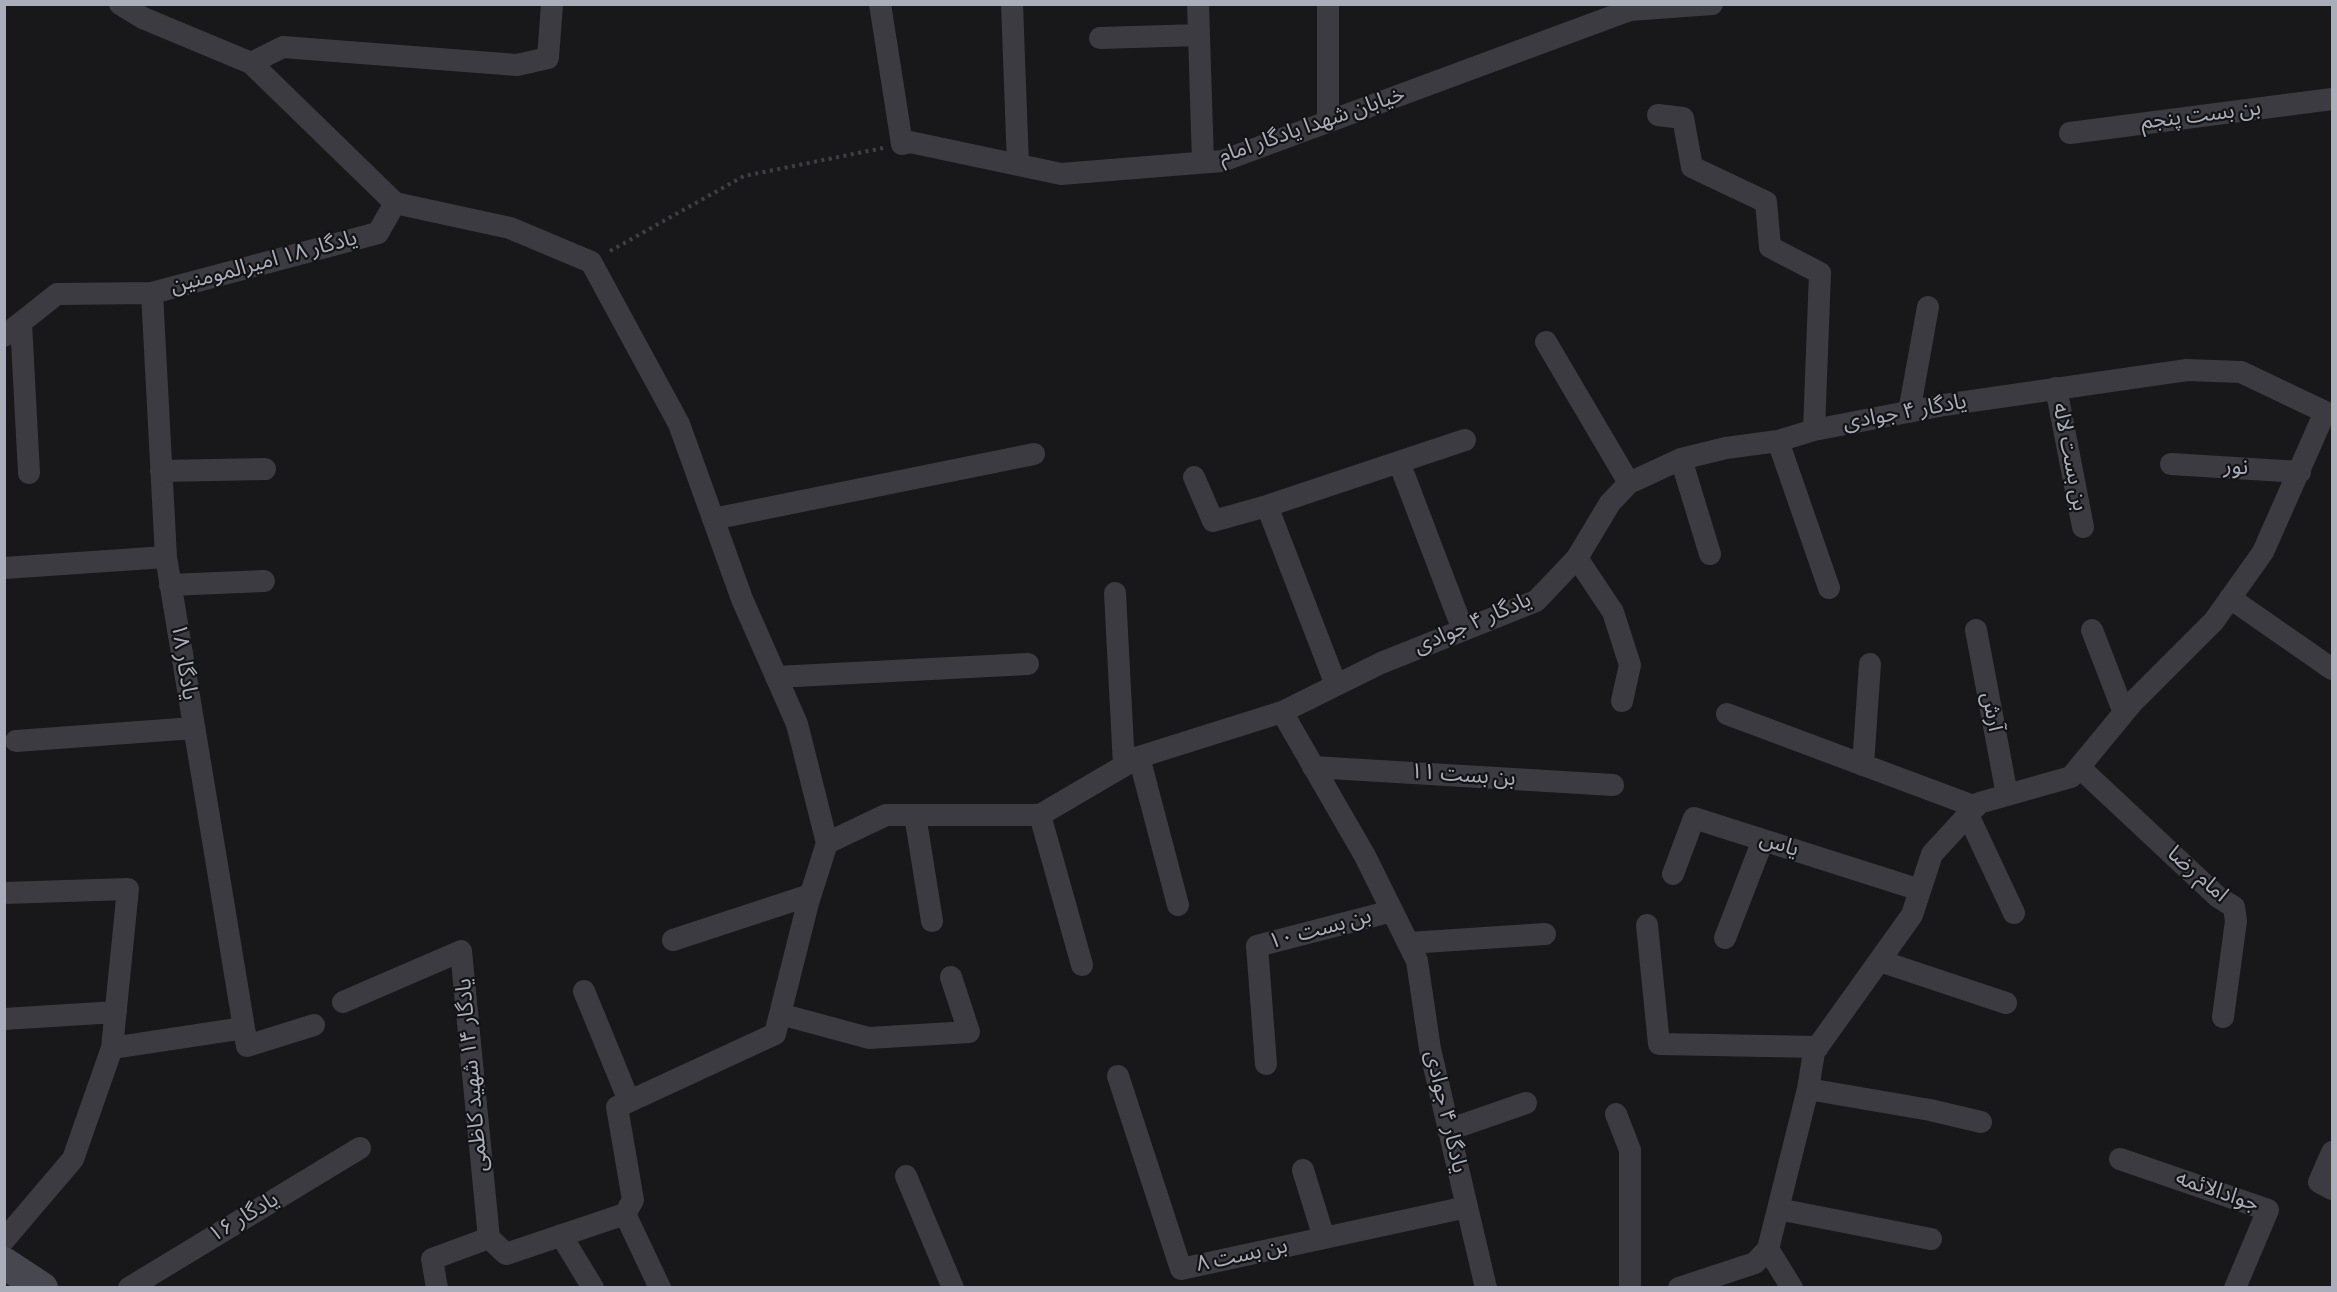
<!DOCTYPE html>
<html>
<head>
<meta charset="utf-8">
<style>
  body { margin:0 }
  #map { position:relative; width:2337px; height:1292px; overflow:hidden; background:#18181a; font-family:"Titillium Web",sans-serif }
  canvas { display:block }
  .frame { position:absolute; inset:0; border:6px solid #aaadba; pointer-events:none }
</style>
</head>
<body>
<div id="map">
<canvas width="2337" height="1292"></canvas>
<div class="frame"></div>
</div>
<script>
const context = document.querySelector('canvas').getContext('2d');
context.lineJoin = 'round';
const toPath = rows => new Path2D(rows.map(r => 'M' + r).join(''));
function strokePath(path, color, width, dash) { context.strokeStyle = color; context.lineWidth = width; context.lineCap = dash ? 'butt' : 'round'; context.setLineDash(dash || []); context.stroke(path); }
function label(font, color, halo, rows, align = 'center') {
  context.font = font + ' "Titillium Web","Noto Sans Arabic",sans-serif'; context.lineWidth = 4.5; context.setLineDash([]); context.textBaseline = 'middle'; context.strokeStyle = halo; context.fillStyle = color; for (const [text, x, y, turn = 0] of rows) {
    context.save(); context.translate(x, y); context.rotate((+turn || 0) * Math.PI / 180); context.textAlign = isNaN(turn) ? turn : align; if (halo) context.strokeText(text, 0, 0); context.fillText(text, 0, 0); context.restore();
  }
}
strokePath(toPath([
  [610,251,744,176,883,148]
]), '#3f4046', 4, [3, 4.5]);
strokePath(toPath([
  [120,4,143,18,251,63,395,203,510,228,591,262,679,424,742,599,797,724,827,843],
  [880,4,902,144],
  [1012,4,1018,165],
  [1198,4,1203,162],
  [1100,38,1199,35],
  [251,63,283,47,517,65,548,58,552,4],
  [1658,115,1683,118,1692,167,1766,202,1770,247,1820,273,1814,430],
  [1328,122,1328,4],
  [2070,133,2332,99],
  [902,144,910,142,1061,174,1222,161,1630,10,1712,4],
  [152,293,166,557,247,1046,314,1025],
  [21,323,29,473],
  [4,336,57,294,152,293,378,233,395,203],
  [1546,342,1629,483],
  [2056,388,2083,527],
  [1909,412,1928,307],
  [1778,441,1829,588],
  [1681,459,1710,554],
  [1399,462,1463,630],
  [2171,464,2300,472],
  [161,471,265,469],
  [1194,477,1213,521,1267,506,1465,440],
  [1267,506,1336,685],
  [713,519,1034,454],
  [1577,558,1613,612,1630,665,1622,701],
  [4,568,166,557],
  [170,585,264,581],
  [1115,593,1124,766],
  [2230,598,2332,669],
  [1976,630,2007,795],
  [2092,630,2124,713],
  [776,677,1028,664],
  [1727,714,1976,807],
  [16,741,194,728],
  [1139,757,1178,905],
  [1863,765,1870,664],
  [1313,767,1613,785],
  [2079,767,2218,897,2234,907,2236,921,2223,1017],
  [915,815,932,921],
  [1040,815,1082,965],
  [1968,815,2014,913],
  [1673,874,1694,818,1920,890],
  [4,893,128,889,112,1048,73,1159,4,1240],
  [1647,925,1659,1044,1818,1047],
  [1725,938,1763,840],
  [673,940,810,895],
  [1409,943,1545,934],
  [1880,961,2006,1003],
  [584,991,629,1101],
  [343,1002,461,951,489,1238,432,1259,437,1288],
  [780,1014,869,1038,969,1032,951,977],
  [4,1019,116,1012],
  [112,1048,244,1028],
  [1266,1064,1257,946,1392,911],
  [1118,1076,1181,1269,1467,1207],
  [1616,1114,1630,1150,1630,1288],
  [1981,1122,1930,1110,1808,1089,1814,1052,1912,915,1932,854,1979,803,2071,777,2132,703,2214,621,2263,552,2325,412],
  [1448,1130,1526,1103],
  [2332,1152,2319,1182,2332,1189],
  [2120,1159,2268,1210,2235,1288],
  [1303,1170,1324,1238],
  [906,1176,953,1288],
  [1778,1209,1931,1239],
  [561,1235,593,1288],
  [489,1238,506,1254,625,1214],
  [1768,1249,1792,1288],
  [129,1288,360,1148],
  [660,1288,625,1214,633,1200,617,1107,775,1034,808,903,827,843,886,815,1040,815,1139,757,1282,712],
  [1486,1288,1430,1049,1417,961,1365,856,1282,712,1381,663,1536,601,1577,558,1610,503,1629,483,1681,459,1726,448,1778,441,1814,430,1944,405,2187,370,2241,372,2325,412],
  [1679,1288,1755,1263,1768,1249,1808,1089]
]), '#3b3b41', 22);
strokePath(toPath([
  [4,1263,42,1288]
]), '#47484f', 32);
label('22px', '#aaadba', '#131315', [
  ["بن بست پنجم",2201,116,-7],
  ["خیابان شهدا یادگار امام",1312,126,-19],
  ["یادگار ۱۸ امیرالمومنین",264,263,-15],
  ["یادگار ۴ جوادی",1905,413,-10],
  ["بن بست لاله",2069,457,79],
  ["نور",2236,468,3],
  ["یادگار ۴ جوادی",1473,624,-23],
  ["یادگار ۱۸",183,662,81],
  ["آرش",1991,712,79],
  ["بن بست ۱۱",1463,776,4],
  ["یاس",1779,845,18],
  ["امام رضا",2197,875,41],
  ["بن بست ۱۰",1320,930,-15],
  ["یادگار ۱۴ شهید کاظمی",473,1075,-95],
  ["یادگار ۴ جوادی",1445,1112,77],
  ["جوادالائمه",2217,1192,19],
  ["یادگار ۱۶",244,1218,-31],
  ["بن بست ۸",1242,1256,-12]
]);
</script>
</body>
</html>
